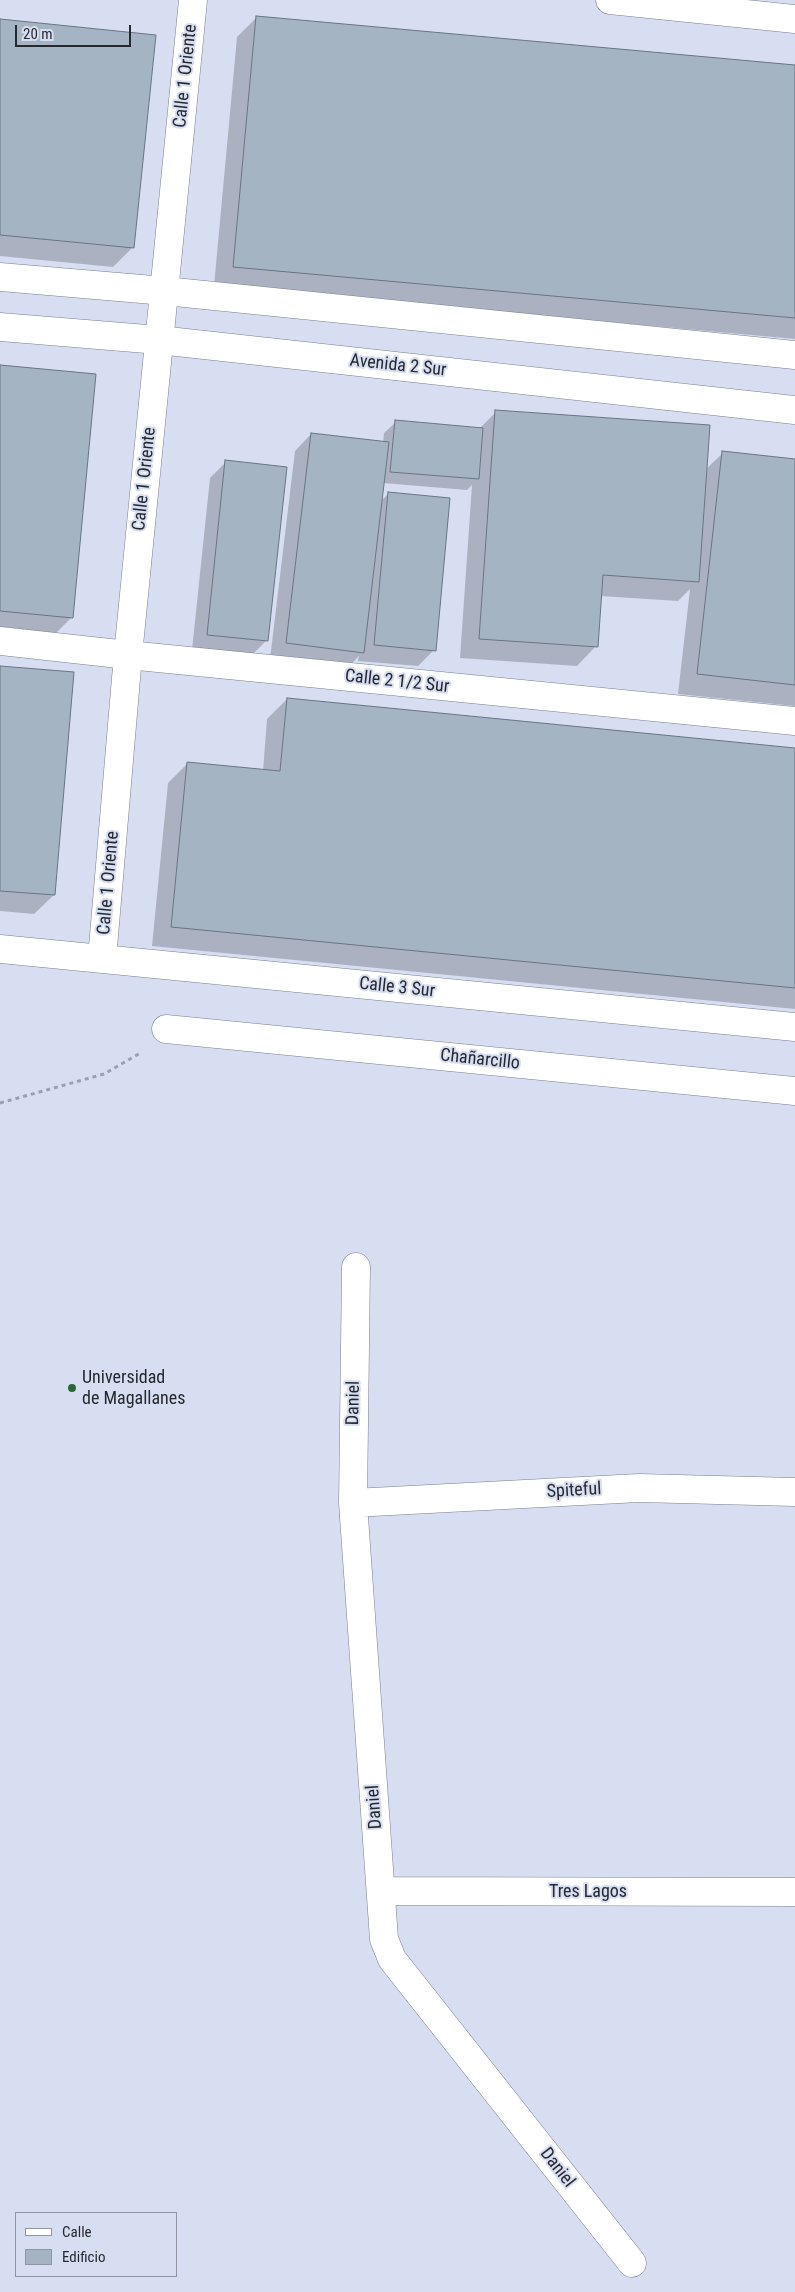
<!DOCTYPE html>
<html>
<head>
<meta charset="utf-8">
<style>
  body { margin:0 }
  #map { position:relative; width:795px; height:2292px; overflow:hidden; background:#d8def2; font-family:"Roboto Condensed",sans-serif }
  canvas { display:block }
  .legend { position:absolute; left:15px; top:2212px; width:162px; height:65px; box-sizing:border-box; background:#d8def2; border:1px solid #9195a4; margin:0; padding:6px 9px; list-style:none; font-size:15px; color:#26282f }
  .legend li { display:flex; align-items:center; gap:10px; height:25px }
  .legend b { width:25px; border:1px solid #9195a4 }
  .scale { position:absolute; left:15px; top:25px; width:116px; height:22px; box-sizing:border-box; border:2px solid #26282f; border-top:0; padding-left:6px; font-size:15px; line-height:18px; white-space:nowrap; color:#26282f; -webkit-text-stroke:4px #d8def2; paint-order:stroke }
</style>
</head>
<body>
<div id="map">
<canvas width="795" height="2292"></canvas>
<ul class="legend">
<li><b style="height:6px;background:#fff"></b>Calle</li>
<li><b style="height:14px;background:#a5b4c3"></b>Edificio</li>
</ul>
<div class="scale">20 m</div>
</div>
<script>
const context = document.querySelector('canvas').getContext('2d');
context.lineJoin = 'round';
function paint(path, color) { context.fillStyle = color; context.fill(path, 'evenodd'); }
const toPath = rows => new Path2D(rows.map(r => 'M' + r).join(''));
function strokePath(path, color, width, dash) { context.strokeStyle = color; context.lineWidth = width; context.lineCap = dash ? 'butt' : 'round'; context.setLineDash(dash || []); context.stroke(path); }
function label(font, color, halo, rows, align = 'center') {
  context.font = font + ' "Roboto Condensed",sans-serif'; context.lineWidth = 4; context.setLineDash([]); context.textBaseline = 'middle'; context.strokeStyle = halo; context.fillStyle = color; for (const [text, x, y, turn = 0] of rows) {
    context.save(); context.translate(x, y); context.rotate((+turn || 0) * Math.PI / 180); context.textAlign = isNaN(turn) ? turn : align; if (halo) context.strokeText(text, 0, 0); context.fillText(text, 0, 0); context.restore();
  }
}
paint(toPath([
  [257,17,795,66,795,339,214,286,237,37],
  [0,20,133,247,113,267,0,256],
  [0,366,72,617,52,637,0,632],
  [496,412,705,470,723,453,795,461,795,706,678,694,690,589,678,601,600,596,596,646,577,666,460,658,472,485,467,490,383,483,381,501,389,493,434,650,418,666,358,661,359,656,347,668,270,659,295,451,311,434,383,443,384,433,396,422,479,429],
  [226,462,267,640,251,656,192,650,210,478],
  [0,667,54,895,34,914,0,911],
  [287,699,795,749,795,1009,152,946,168,783,188,763,263,771,267,719]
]), '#0003');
const building = toPath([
  [256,16,795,65,795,318,233,267,256,16],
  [0,19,156,35,134,248,0,235,0,19],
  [0,365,96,374,73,618,0,611,0,365],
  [495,410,710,425,699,582,603,575,598,647,479,639,495,410],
  [395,420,483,428,479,479,390,472,395,420],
  [311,433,389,442,364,653,286,643,311,433],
  [722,451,795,459,795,685,697,674,722,451],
  [225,460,287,467,268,641,207,635,225,460],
  [388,492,450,498,436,651,374,645,388,492],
  [0,666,74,672,55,895,0,891,0,666],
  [287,698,795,748,795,988,171,927,187,762,280,771,287,698]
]);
paint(building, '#a5b4c3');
strokePath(building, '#677583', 1);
const street = toPath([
  [610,0,795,19],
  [0,641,128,655,795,721],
  [0,949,795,1027],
  [102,959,128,655,193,0],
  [166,1029,795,1091],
  [356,1267,353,1503,384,1939,392,1959,632,2263],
  [353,1503,639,1488,795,1492],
  [381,1891,795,1892]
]);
const secondary = toPath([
  [0,277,165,291,795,355],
  [0,327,159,340,795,410]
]);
strokePath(street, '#797e8f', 29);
strokePath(secondary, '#797e8f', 29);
strokePath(toPath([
  [0,1103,104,1074,142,1052]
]), '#9ba0af', 3, [4, 4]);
strokePath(street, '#fff', 28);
strokePath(secondary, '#fff', 28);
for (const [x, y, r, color] of [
  [72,1388,5,"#286932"]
]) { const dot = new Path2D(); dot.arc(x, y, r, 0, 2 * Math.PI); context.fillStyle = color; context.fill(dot); strokePath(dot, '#d8def2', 2); }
label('18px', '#26282f', '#d8def2', [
  ["Calle 1 Oriente",186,76,-84],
  ["Avenida 2 Sur",398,366,6],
  ["Calle 1 Oriente",145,479,-84],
  ["Calle 2 1/2 Sur",397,682,6],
  ["Calle 1 Oriente",109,883,-85],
  ["Calle 3 Sur",397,988,6],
  ["Chañarcillo",480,1060,6],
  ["Daniel",354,1403,-89],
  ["Spiteful",574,1491,-3],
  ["Daniel",375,1807,-94],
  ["Tres Lagos",588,1892],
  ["Daniel",557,2168,52]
]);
label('18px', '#26282f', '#d8def2', [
  ["Universidad",82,1378],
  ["de Magallanes",82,1399]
], 'left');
</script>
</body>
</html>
